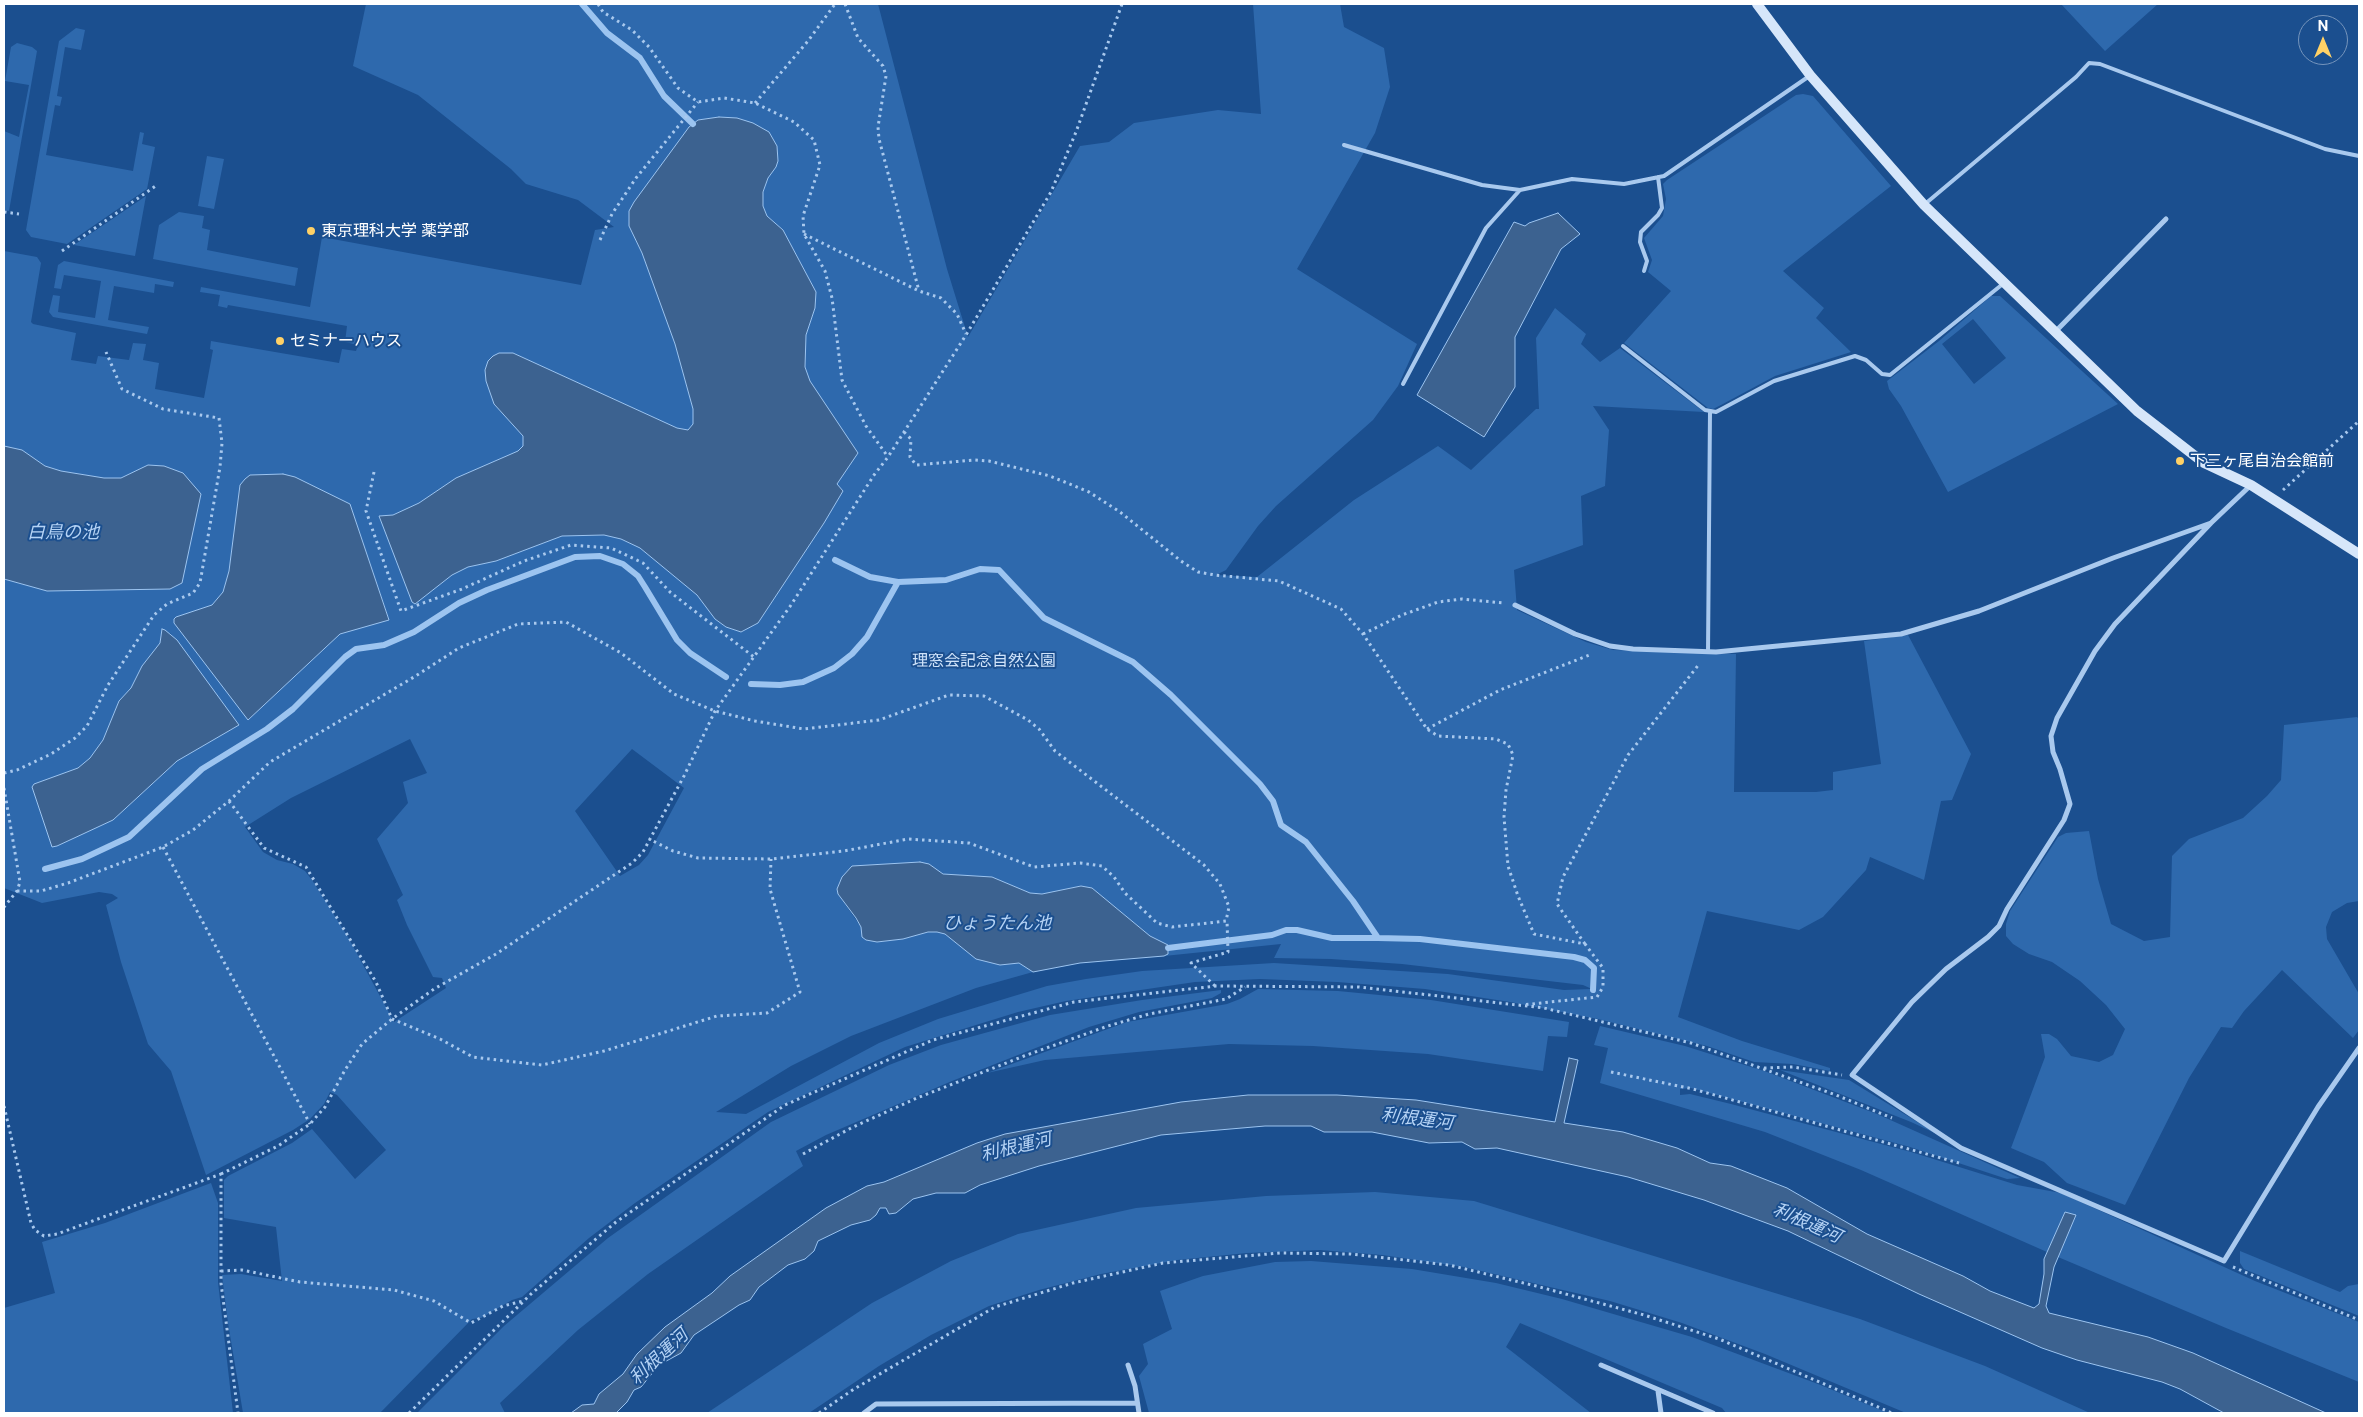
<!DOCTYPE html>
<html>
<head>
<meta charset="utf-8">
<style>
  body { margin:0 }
  #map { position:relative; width:2363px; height:1417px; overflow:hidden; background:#1b4f8f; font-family:"Public Sans",sans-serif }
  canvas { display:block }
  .frame { position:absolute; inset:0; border:5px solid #fff; pointer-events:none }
  .north { position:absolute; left:2298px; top:15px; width:50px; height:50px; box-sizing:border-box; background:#1b4f8f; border:1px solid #7695bc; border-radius:50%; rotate:0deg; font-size:14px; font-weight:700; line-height:20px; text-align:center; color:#fff }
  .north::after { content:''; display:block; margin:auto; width:18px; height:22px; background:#ffd166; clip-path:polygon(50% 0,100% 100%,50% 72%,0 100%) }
</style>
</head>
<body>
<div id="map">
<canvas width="2363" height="1417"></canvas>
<div class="frame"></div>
<div class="north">N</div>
</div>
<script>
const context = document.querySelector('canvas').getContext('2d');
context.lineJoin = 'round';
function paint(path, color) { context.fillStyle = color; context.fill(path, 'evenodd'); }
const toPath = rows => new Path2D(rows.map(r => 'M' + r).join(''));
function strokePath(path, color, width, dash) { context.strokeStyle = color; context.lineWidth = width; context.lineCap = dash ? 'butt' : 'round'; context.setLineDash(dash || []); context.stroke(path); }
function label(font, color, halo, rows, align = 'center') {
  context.font = font + ' "Public Sans","Noto Sans JP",sans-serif'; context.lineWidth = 4; context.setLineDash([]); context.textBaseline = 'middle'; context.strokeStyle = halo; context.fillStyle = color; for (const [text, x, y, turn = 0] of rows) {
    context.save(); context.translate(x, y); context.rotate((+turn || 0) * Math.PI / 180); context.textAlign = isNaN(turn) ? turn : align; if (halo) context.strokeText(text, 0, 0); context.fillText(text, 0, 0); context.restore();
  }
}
paint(toPath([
  [366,4,878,4,947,269,968,337,1080,146,1109,142,1134,123,1218,110,1261,114,1253,4,1340,4,1344,27,1384,48,1390,87,1375,133,1297,269,1417,344,1398,386,1373,420,1276,506,1258,526,1226,570,1216,575,1257,577,1354,500,1438,446,1471,470,1536,409,1539,409,1536,338,1555,308,1586,334,1581,344,1600,362,1620,348,1704,412,1593,406,1609,430,1605,486,1581,496,1583,545,1514,570,1517,610,1586,642,1613,650,1736,654,1734,792,1816,792,1833,790,1833,772,1881,764,1864,641,1908,635,1971,754,1952,800,1941,801,1924,880,1870,857,1866,870,1823,917,1799,930,1707,911,1678,1017,1742,1041,1830,1068,1830,1071,1793,1064,1754,1062,1707,1046,1598,1019,1510,1002,1425,989,1337,982,1260,979,1195,982,1066,1001,1018,1012,905,1047,768,1112,635,1203,589,1238,522,1297,512,1300,481,1318,472,1319,380,1413,243,1413,228,1323,222,1275,241,1274,282,1281,276,1227,224,1218,224,1180,228,1176,292,1143,312,1129,355,1179,386,1150,337,1095,330,1092,324,1104,310,1119,293,1130,206,1175,171,1071,148,1044,121,962,106,905,118,898,112,894,99,892,42,903,4,888,4,579,47,591,183,473,164,466,148,465,121,478,104,478,61,471,45,466,22,450,4,446,4,251,37,257,41,263,31,322,33,324,76,333,71,360,96,364,98,356,129,360,133,343,146,344,143,360,159,363,155,389,204,398,213,350,210,349,211,341,339,363,342,349,356,351,358,345,345,342,347,326,228,305,227,308,218,306,220,295,200,292,201,287,310,307,322,237,581,285,595,230,614,227,578,200,526,184,511,169,418,95,353,66],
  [776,167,768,178,763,193,763,206,767,216,783,230,816,292,815,308,806,335,805,367,837,484,824,523,758,623,741,632,726,627,715,619,697,595,680,579,640,548,621,539,604,535,562,536,496,561,468,567,452,575,415,604,380,516,393,515,419,503,456,478,519,451,523,446,523,436,499,353,513,353,677,428,688,430,693,424,693,409,675,344,642,253,629,226],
  [240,485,350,504,389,619,340,634,248,720,212,605,223,592,229,571],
  [170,633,239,725,177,761,113,820,54,847,35,784,78,768,90,758,103,740,119,701,131,688,142,666,160,643,161,634],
  [410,739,427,773,403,782,408,803,377,839,403,895,397,900,407,925,433,977,442,978,446,988,394,1022,348,937,312,880,305,871,293,864,277,860,263,852,245,827,291,798],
  [632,749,684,788,648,855,639,865,620,876,575,811],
  [901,863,949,875,992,877,1030,893,1042,894,1081,886,1092,888,1150,936,1168,945,1168,954,1164,956,1281,944,1274,958,1331,959,1402,964,1583,985,1592,989,1564,990,1448,974,1274,963,1142,971,1086,979,1047,986,938,1019,879,1043,746,1114,716,1112,791,1066,851,1036,976,988,1033,972,1019,963,1000,965,976,959,945,934,937,932,928,932,902,939,877,942,861,927,838,894,839,882],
  [2061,4,2158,4,2105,51],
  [76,28,85,30,81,50,65,47,57,96,62,97,60,106,55,105,46,155,133,171,140,132,144,133,142,144,155,147,147,189,67,244,31,237,26,230,59,41],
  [17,43,32,47,37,51,9,211,4,210,4,131,19,137,29,85,5,81,11,47],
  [1803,94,1813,96,1891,186,1783,271,1824,308,1816,318,1851,352,1775,376,1721,405,1713,409,1708,408,1624,343,1671,291,1648,272,1652,260,1644,238,1663,216,1666,199,1663,184,1667,180,1796,95],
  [207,156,224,159,214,209,198,206],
  [146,196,135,256,74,245],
  [179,212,204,216,202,228,210,230,207,250,298,268,295,286,153,259,159,225],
  [64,261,174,282,173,287,155,284,154,293,114,286,108,320,149,327,147,334,53,317,49,312,53,295,60,296,58,312,95,318,101,281,64,275,61,289,54,288,58,265],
  [1991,296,2000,296,2118,404,1948,492,1901,406,1889,389,1887,381,1939,341],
  [1973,319,2006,358,1974,384,1942,344],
  [2357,717,2359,719,2359,901,2347,903,2332,912,2326,927,2327,939,2359,994,2359,1030,2353,1038,2282,970,2244,1011,2232,1028,2221,1027,2189,1078,2125,1205,2067,1183,2044,1162,2011,1148,2045,1057,2041,1034,2049,1034,2057,1039,2071,1056,2099,1062,2113,1055,2125,1029,2106,1005,2080,981,2052,962,2029,954,2013,944,2006,936,2006,924,2010,911,2058,837,2066,833,2089,831,2098,879,2111,924,2144,941,2170,937,2172,856,2189,839,2243,818,2267,796,2281,780,2284,725],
  [1258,989,1338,991,1431,1000,1569,1022,1567,1037,1548,1036,1543,1071,1428,1054,1313,1046,1229,1044,1045,1060,987,1073,1127,1022,1227,1004,1240,999],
  [1221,990,1221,993,1212,998,1139,1012,1089,1027,952,1081,826,1135,796,1151,803,1166,648,1274,578,1330,500,1403,505,1413,417,1413,504,1326,608,1238,771,1122,889,1065,941,1045,1050,1015,1142,1000],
  [1600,1026,1685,1046,1767,1072,1877,1114,2020,1178,2007,1179,1910,1147,1691,1088,1680,1089,1680,1095,1690,1094,1731,1104,1911,1152,2017,1185,2061,1193,2255,1281,2359,1322,2359,1382,2226,1328,2058,1257,2075,1215,2065,1212,2047,1252,1861,1170,1765,1132,1600,1083,1608,1048,1594,1045],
  [1780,1070,1849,1080,1937,1134,1911,1122],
  [211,1183,218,1203,218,1282,233,1413,4,1413,4,1308,55,1293,42,1242,105,1223],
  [1375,1192,1474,1201,1860,1319,1985,1366,2090,1413,1906,1413,1765,1354,1682,1323,1610,1301,1464,1267,1382,1255,1320,1250,1247,1253,1177,1260,1101,1274,1039,1290,989,1306,931,1335,879,1366,809,1413,707,1413,872,1303,951,1261,1018,1234,1136,1208,1266,1196],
  [2240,1251,2340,1292,2348,1286,2359,1284,2359,1316,2244,1269,2240,1263],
  [1311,1261,1412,1269,1496,1283,1562,1299,1692,1337,1818,1384,1888,1413,1726,1413,1722,1408,1520,1323,1506,1347,1591,1413,1149,1413,1139,1376,1148,1364,1143,1344,1172,1329,1160,1291,1203,1276,1275,1262]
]), '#2e69ad');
const water = toPath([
  [719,117,737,118,753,123,769,132,777,146,778,161,776,167,768,178,763,192,763,206,767,216,783,230,816,292,815,308,806,335,805,367,810,381,858,453,837,484,843,491,824,523,758,623,741,632,726,627,715,619,697,595,640,548,621,539,604,535,562,536,496,561,468,567,452,575,415,604,412,602,379,516,393,515,419,503,456,478,518,451,523,446,523,436,494,404,486,381,485,370,488,361,493,356,499,353,513,353,677,428,688,430,693,424,693,409,675,344,642,253,629,226,629,211,634,202,689,127,698,120,719,117],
  [1558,213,1580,234,1561,249,1515,337,1515,387,1484,437,1417,395,1514,222,1525,226,1529,223,1558,213],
  [4,446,22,450,45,466,61,471,104,478,121,478,148,465,164,466,183,473,201,494,182,583,170,589,47,591,4,579,4,446],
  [283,474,295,477,350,504,389,620,340,634,248,720,174,623,174,619,176,617,212,605,223,592,229,571,240,485,245,479,250,475,283,474],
  [162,629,165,630,177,640,239,725,177,761,113,820,57,846,52,847,32,787,34,784,78,768,90,758,103,740,119,701,131,688,142,666,160,643,162,629],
  [920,862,929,864,943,874,992,877,1030,893,1042,894,1081,886,1092,888,1150,936,1168,945,1168,954,1164,956,1080,963,1033,972,1019,963,1000,965,976,959,945,934,937,932,928,932,903,939,877,942,866,940,862,937,861,927,856,918,838,894,837,889,842,877,852,866,920,862],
  [1569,1058,1578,1060,1564,1123,1623,1132,1677,1148,1710,1163,1731,1166,1787,1188,1867,1234,1963,1276,1990,1291,2034,1308,2039,1304,2044,1274,2044,1259,2065,1212,2076,1215,2054,1267,2046,1306,2049,1313,2148,1337,2193,1353,2326,1413,2224,1413,2180,1389,2162,1382,2077,1360,2042,1348,1919,1294,1788,1231,1704,1200,1628,1177,1497,1148,1475,1149,1462,1142,1429,1143,1372,1132,1324,1132,1311,1126,1265,1126,1161,1135,1039,1166,980,1185,965,1193,936,1193,913,1199,896,1213,889,1214,886,1208,880,1208,876,1215,870,1220,851,1225,818,1241,814,1251,805,1259,788,1265,759,1287,750,1300,739,1305,694,1335,681,1353,659,1365,641,1387,634,1390,627,1402,616,1413,571,1413,582,1405,594,1404,599,1394,623,1374,637,1354,665,1327,712,1293,730,1276,826,1208,867,1186,884,1182,977,1143,1005,1134,1181,1102,1248,1095,1337,1095,1416,1100,1555,1122,1569,1058]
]);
paint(water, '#3c6290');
strokePath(water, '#9cc4f0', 1);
strokePath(toPath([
  [582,4,607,33,640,58,664,96,693,124],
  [835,560,870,577,898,582],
  [751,684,780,685,803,682,834,668,852,654,867,637,898,582,946,580,980,569,999,570,1044,618,1133,662,1171,695,1260,784,1273,801,1281,825,1306,842,1353,901,1378,938,1420,939,1574,957,1585,960,1594,968,1593,990],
  [45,869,82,859,129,837,202,769,267,729,293,709,345,657,356,649,384,645,414,632,459,603,487,590,575,557,600,556,623,564,638,576,645,587,677,640,690,653,726,677],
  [1168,948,1272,935,1286,930,1297,930,1332,938,1378,938]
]), '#9cc4f0', 6);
strokePath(toPath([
  [598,4,603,12,632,30,649,47,678,88,698,102,724,98,755,103,794,122,814,140,820,165,803,216,804,234,825,271,832,298,842,380,866,426,888,457],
  [845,4,858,38,883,66,886,76,878,127,879,139,919,291],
  [755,103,808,41,835,4],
  [4,212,19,214],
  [804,234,919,291,941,298,957,314,966,334],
  [600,240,612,214,636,178,698,102],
  [62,251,157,185],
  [904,432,911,439,910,457,916,465,975,460,989,461,1050,476,1089,492,1120,512,1181,561,1198,572,1215,575,1279,581,1341,609,1363,634,1427,729,1438,736,1496,739,1508,744,1513,755,1506,790,1504,817,1508,866,1518,896,1534,934,1585,944,1603,968,1603,987,1597,997,1522,1005],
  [374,472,366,511,401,611,462,589,524,561,571,545,611,548,643,563,670,592,754,657],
  [2283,490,2359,421],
  [1363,634,1402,615,1438,602,1462,599,1503,603],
  [1427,729,1500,690,1592,654],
  [4,773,17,770,51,754,75,738,87,726,108,685,154,615,167,604,193,593,200,583,220,467,222,443,219,418,163,409,122,389,106,352],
  [4,788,20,882,17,891,4,907],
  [229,801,264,848,306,867,376,982,392,1019,440,1039,473,1057,542,1065,604,1051,717,1016,767,1013,800,992,770,889,771,859],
  [163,847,310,1124],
  [17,891,41,891,68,883,163,847,193,830,229,801,270,762,414,677,459,648,518,624,566,622,621,653,674,694,715,711,755,721,804,729,879,720,949,695,984,696,1028,720,1039,729,1055,751,1204,865,1220,884,1229,907,1226,921,1172,927,1157,923,1125,893,1114,877,1102,866,1080,863,1034,867,969,843,908,839,844,851,771,859,698,858,673,851,649,839],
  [1585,944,1557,904,1563,877,1628,755,1700,663],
  [1215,986,1191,963,1228,952,1227,920],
  [1764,1068,1793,1067,1842,1075],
  [1611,1072,1693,1089,1959,1163],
  [4,1106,31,1223,35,1230,44,1236,57,1234,221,1174,221,1283,238,1413],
  [803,1154,853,1127,917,1098,1024,1056,1108,1026,1149,1014,1226,999,1245,987],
  [221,1174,278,1146,310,1124,325,1107,345,1070,362,1044,392,1019,434,989,496,954,632,863,643,852,684,776,715,711,791,605,874,475,888,457,966,335,1051,192,1076,132,1122,4],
  [2233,1267,2359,1320],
  [221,1271,242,1270,300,1282,394,1290,434,1301,471,1323,503,1306,523,1301],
  [409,1413,531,1294,616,1222,785,1105,933,1040,1074,1002,1216,986,1359,987,1544,1008,1691,1043,1836,1095,1892,1118],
  [819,1413,854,1389,995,1307,1073,1283,1163,1263,1280,1253,1350,1254,1449,1265,1536,1286,1644,1315,1719,1339,1892,1413]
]), '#a9c9ee', 3, [2.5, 4]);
strokePath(toPath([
  [1344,145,1482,185,1520,190,1572,179,1624,184,1664,176,1808,77],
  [1925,204,2076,77,2089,63,2100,64,2325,149,2359,156],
  [1644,271,1647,261,1640,242,1641,232,1658,215,1662,208,1658,177],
  [1623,346,1705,410,1716,412,1774,381,1855,356,1866,360,1882,374,1890,375,2004,283],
  [1403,384,1486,228,1520,190],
  [1708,652,1710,411]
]), '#a9c9ee', 4);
strokePath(toPath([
  [2055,332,2166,219],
  [2211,523,2115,624,2095,651,2057,718,2051,736,2053,752,2060,769,2070,804,2064,820,2007,909,1999,926,1988,937,1946,969,1912,1002,1852,1075,1961,1148,2224,1261,2318,1107,2359,1048],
  [1515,605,1575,634,1610,646,1633,649,1716,652,1901,634,1979,611,2113,558,2211,523,2251,485],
  [1128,1365,1135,1386,1139,1413],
  [1601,1365,1713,1413],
  [1658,1391,1661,1413],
  [864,1413,876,1404,1136,1403]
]), '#a9c9ee', 5);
strokePath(toPath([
  [1757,4,1810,75,1924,205,2137,411,2204,463,2251,485,2359,554]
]), '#d6e6fa', 10);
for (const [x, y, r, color] of [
  [311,231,5,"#ffd166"],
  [280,341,5,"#ffd166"],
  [2180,461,5,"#ffd166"]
]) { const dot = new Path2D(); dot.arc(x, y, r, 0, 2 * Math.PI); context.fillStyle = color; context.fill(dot); strokePath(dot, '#1b4f8f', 2); }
label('16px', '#fff', '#1b4f8f', [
  ["東京理科大学 薬学部",321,231],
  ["セミナーハウス",290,341],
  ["下三ヶ尾自治会館前",2190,461]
], 'left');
label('16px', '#cfe3fa', '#1b4f8f', [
  ["理窓会記念自然公園",984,661]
]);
label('italic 18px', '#b5d3f5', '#1b4f8f', [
  ["白鳥の池",63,532],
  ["ひょうたん池",997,923],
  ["利根運河",1417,1119,7],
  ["利根運河",1016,1147,-13],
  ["利根運河",1807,1223,24],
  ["利根運河",659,1357,-43]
]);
</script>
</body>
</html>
